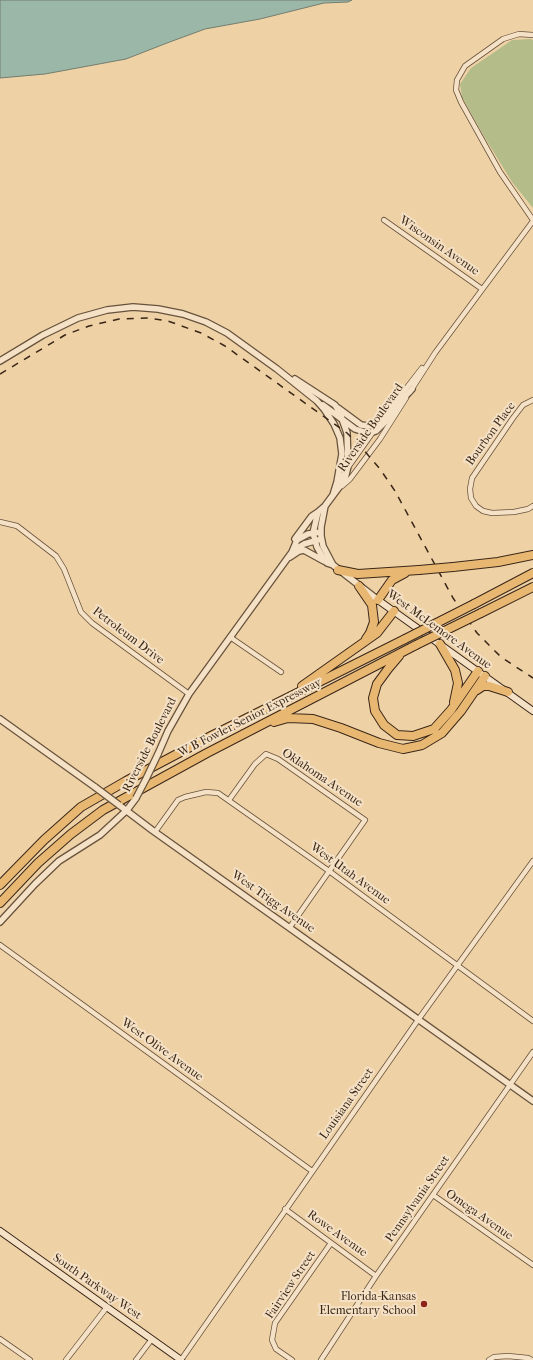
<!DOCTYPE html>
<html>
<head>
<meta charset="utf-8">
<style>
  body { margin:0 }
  canvas { display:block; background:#efd1a6 }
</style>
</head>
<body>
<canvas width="533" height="1360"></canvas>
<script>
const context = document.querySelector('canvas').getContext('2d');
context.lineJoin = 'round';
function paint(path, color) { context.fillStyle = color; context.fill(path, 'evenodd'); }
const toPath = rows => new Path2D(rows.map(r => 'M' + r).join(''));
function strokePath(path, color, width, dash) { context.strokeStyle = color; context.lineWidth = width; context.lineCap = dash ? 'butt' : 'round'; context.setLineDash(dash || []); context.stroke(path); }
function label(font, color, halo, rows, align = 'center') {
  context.font = font + ' "IM FELL French Canon",serif'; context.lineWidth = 4; context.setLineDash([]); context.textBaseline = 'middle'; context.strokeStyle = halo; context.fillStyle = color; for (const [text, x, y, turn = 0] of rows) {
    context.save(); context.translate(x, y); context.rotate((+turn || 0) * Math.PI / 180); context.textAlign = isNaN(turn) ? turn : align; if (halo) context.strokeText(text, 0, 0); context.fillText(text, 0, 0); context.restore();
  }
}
paint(toPath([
  [531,39,533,40,533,208,512,182,485,138,462,97,460,84,471,68,512,40]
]), '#b4bd8a');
const water = toPath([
  [0,0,352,0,348,2,324,3,260,19,205,29,167,43,126,59,45,74,0,78,0,0]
]);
paint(water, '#9ab7a7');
strokePath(water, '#747d6e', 1);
const minor = toPath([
  [533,35,519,34,503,39,465,66,457,80,456,90,461,102,500,172,533,220],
  [384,220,482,289],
  [410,392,435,353,533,221],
  [533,400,523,405,513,418,472,478,470,489,471,498,476,506,483,511,492,513,514,512,528,509,533,506],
  [381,421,422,368],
  [337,483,373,432],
  [342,486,350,479,380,439,406,398],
  [0,522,17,526,56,556,64,569,81,612,92,623,189,694],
  [230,637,281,672],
  [229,800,255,764,266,754,278,759,365,820,290,927],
  [155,832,178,800,185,797,206,792,218,793,329,871,533,1021],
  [0,945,312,1171],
  [433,1195,533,1265],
  [285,1209,376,1276],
  [0,1339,30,1360],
  [66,1360,107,1307],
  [136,1360,152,1339],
  [181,1360,418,1020,533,861],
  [292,1360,276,1349,272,1340,275,1323,331,1243],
  [321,1360,376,1276,533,1052],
  [489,1360,494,1357,508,1356,528,1358,532,1360]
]);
const tertiary = toPath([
  [0,361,43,335,78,318,107,310,133,307,158,309,183,314,206,322,227,333,277,369,317,401,324,409,334,424,340,438,342,454,337,482,333,495],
  [295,379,335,405,340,413,347,433,348,466,345,479,325,506,318,512,313,533,317,547,322,556,327,563,333,565,378,600],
  [323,405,355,429,367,433,373,432,376,431,387,420,400,402,412,389],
  [338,408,361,425,368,426,374,425,383,419],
  [325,506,321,527,321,536,323,546,333,565],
  [295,539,312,516,318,512],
  [294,550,304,544,318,540],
  [290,557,299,551,304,550,324,561],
  [0,719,95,787],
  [158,754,168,731,189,694,292,552,297,540,308,534,321,532],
  [119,805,152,830,533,1101],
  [0,922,35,884,59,861,100,835,127,810,136,798]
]);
const secondary = toPath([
  [378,600,533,711],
  [0,1231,181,1360]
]);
const motorway = toPath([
  [453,567,498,562,533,555],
  [338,570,358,574,419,570],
  [359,586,372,605,374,622,370,633,366,639],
  [378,600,392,580,405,573],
  [474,604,533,573],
  [481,613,533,587],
  [440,644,455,670,458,683,454,702],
  [399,656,388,669,377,684,373,698,375,711,384,725,397,735,413,736,434,729,451,710,478,671],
  [302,686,377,633,394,611],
  [477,690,483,686,489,686,508,692],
  [274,722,288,718,313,719,341,728,379,743,403,749,422,745,442,733,461,711,485,676],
  [0,885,44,840,81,807,126,781,211,736,405,639],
  [0,903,38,863,71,834,103,810,207,753,416,645]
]);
strokePath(minor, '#67523c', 6);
strokePath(tertiary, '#67523c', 8);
strokePath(secondary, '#3a2718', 8);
strokePath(motorway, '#3a2718', 10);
strokePath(minor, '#f5e1c5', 4.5);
strokePath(tertiary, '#f5e1c5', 5.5);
strokePath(secondary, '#f5e1c5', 6);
strokePath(motorway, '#e8b873', 8);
strokePath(toPath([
  [0,374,65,335,89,326,119,319,147,318,168,321,201,333,225,346,347,433,362,448,380,469,395,491,453,598,477,633,501,657,533,678]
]), '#3a2718', 1.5, [7, 7]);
const tertiaryBridge = toPath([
  [95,787,119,805],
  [136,798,146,779,158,754]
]);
const motorwayBridge = toPath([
  [419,570,453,567],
  [405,639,474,604],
  [416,645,481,613]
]);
strokePath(tertiaryBridge, '#67523c', 8, []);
strokePath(motorwayBridge, '#3a2718', 10, []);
strokePath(tertiaryBridge, '#f5e1c5', 5.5);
strokePath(motorwayBridge, '#e8b873', 8);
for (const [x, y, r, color] of [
  [424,1304,4,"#8f2418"]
]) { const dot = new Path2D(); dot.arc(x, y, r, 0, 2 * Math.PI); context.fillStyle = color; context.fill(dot); strokePath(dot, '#f5e1c5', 1.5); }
label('12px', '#3a2718', '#f5e1c5', [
  ["Wisconsin Avenue",439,246,35],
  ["Riverside Boulevard",371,428,-55],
  ["Bourbon Place",491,434,-54],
  ["West McLemore Avenue",439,630,36],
  ["Petroleum Drive",128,636,37],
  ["W B Fowler Senior Expressway",250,718,-27],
  ["Riverside Boulevard",150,745,-63],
  ["Oklahoma Avenue",322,778,34],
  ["West Utah Avenue",350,874,36],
  ["West Trigg Avenue",273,902,35],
  ["West Olive Avenue",162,1050,36],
  ["Louisiana Street",347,1104,-55],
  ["Pennsylvania Street",418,1199,-55],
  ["Omega Avenue",479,1215,35],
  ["Rowe Avenue",337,1234,36],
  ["Fairview Street",291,1285,-56],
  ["South Parkway West",97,1287,35]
]);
label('12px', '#3a2718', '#f5e1c5', [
  ["Florida-Kansas",416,1297],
  ["Elementary School",416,1311]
], 'right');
</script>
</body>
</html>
